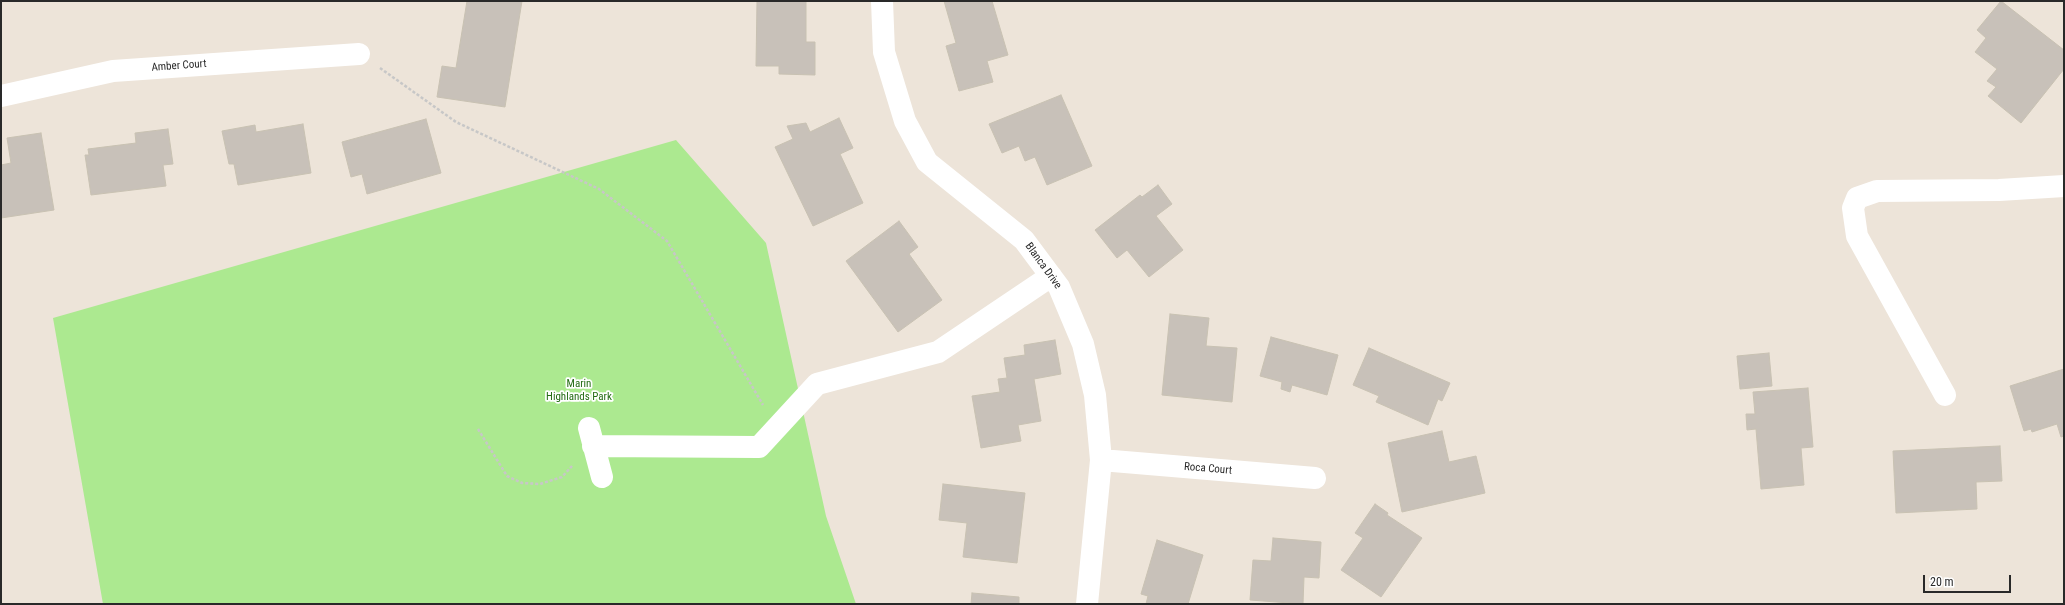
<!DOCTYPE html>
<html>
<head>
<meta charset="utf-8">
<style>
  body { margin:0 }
  #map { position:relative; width:2065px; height:605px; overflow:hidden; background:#ede4d9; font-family:"Roboto Condensed",sans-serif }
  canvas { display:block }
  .frame { position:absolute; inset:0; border:2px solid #292929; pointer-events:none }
  .scale { position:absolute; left:1923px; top:575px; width:88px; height:18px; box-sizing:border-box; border:2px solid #292929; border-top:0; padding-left:5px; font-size:12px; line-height:14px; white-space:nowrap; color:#292929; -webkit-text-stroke:3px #fff; paint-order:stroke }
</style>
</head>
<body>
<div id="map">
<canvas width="2065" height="605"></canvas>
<div class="frame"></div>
<div class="scale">20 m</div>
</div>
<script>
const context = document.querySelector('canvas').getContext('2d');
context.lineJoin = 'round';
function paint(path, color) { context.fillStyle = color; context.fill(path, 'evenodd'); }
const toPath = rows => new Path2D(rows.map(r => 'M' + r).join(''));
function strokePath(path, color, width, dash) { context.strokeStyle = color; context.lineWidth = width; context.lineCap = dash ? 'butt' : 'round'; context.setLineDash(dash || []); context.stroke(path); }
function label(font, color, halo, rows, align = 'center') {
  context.font = font + ' "Roboto Condensed",sans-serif'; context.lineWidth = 3.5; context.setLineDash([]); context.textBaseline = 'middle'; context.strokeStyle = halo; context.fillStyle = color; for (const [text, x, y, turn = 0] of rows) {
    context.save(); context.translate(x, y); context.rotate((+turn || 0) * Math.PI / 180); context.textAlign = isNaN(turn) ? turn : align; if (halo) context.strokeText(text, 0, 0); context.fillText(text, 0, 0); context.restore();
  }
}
paint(toPath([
  [676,140,766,243,826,516,856,604,103,604,53,318]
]), '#ace990');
const building = toPath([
  [467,1,522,1,505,107,437,97,442,66,456,68,467,1],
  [757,1,806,1,806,42,815,42,815,75,779,74,779,66,756,66,757,1],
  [944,1,992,1,1008,55,987,61,993,82,959,91,946,46,956,43,944,1],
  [2001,1,2064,50,2064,69,2021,123,1988,96,1996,87,1987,81,1997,69,1975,52,1986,38,1977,30,2001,1],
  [1061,95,1092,166,1047,185,1035,157,1025,161,1019,146,1002,153,989,124,1061,95],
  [839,118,853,148,840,154,863,203,813,226,775,147,793,139,787,126,806,123,810,132,839,118],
  [426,119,441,173,367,194,362,174,351,177,342,142,426,119],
  [303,124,311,173,238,185,234,164,229,164,222,131,255,125,256,132,303,124],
  [168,129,173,164,163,165,166,186,91,195,85,155,89,155,88,149,136,143,135,133,168,129],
  [41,133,54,210,1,218,1,165,11,163,7,138,41,133],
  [1158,185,1172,204,1156,216,1183,250,1149,277,1127,250,1117,258,1095,230,1140,195,1142,197,1158,185],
  [899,221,918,247,909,254,942,300,898,332,846,261,899,221],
  [1170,314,1209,318,1206,346,1237,348,1232,402,1162,395,1170,314],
  [1271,337,1338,355,1327,395,1292,385,1290,392,1281,389,1282,382,1260,376,1271,337],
  [1055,340,1061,374,1034,379,1041,421,1018,425,1021,441,981,448,972,396,1000,392,998,379,1007,378,1004,358,1025,355,1024,345,1055,340],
  [1369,348,1450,383,1442,401,1438,399,1428,425,1376,402,1379,396,1353,385,1369,348],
  [1769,353,1772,386,1740,389,1737,356,1769,353],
  [2064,369,2064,436,2061,437,2057,424,2032,432,2031,429,2024,431,2010,386,2064,369],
  [1808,388,1813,447,1801,448,1804,485,1761,489,1756,429,1747,430,1746,414,1755,414,1753,392,1808,388],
  [1442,431,1449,462,1476,456,1485,493,1402,512,1388,443,1442,431],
  [2000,446,2002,481,1976,482,1977,509,1896,513,1893,451,2000,446],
  [943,484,1025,493,1017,563,963,557,967,523,939,520,943,484],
  [1375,504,1388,513,1387,515,1422,538,1381,597,1341,570,1363,538,1355,533,1375,504],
  [1273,538,1321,542,1319,578,1304,577,1303,604,1250,600,1253,560,1271,561,1273,538],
  [1157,540,1203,555,1188,604,1146,604,1148,596,1141,594,1157,540],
  [972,593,1019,597,1019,604,971,604,972,593]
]);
paint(building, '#c8c1b9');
strokePath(building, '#c8c1b2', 1);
strokePath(toPath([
  [380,68,456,122,599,189,667,241,763,405],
  [478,429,507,476,522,483,540,484,562,477,572,466]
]), '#c7c7c7', 2.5, [3, 2]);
strokePath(toPath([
  [882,1,884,52,905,121,927,162,1024,240,1059,287,1083,344,1095,395,1101,460,1087,604],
  [1,96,113,71,359,54],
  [1945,395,1857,236,1853,208,1857,198,1877,191,1999,190,2064,186],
  [589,428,602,477],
  [593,446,759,447,817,384,938,352,1051,276],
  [1101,460,1315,478]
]), '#fff', 22);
label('11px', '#292929', '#fff', [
  ["Amber Court",179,66,-4],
  ["Blanca Drive",1043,266,54],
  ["Roca Court",1208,469,5]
]);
label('11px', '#236b13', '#fff', [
  ["Marin",579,384],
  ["Highlands Park",579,397]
]);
</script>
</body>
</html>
